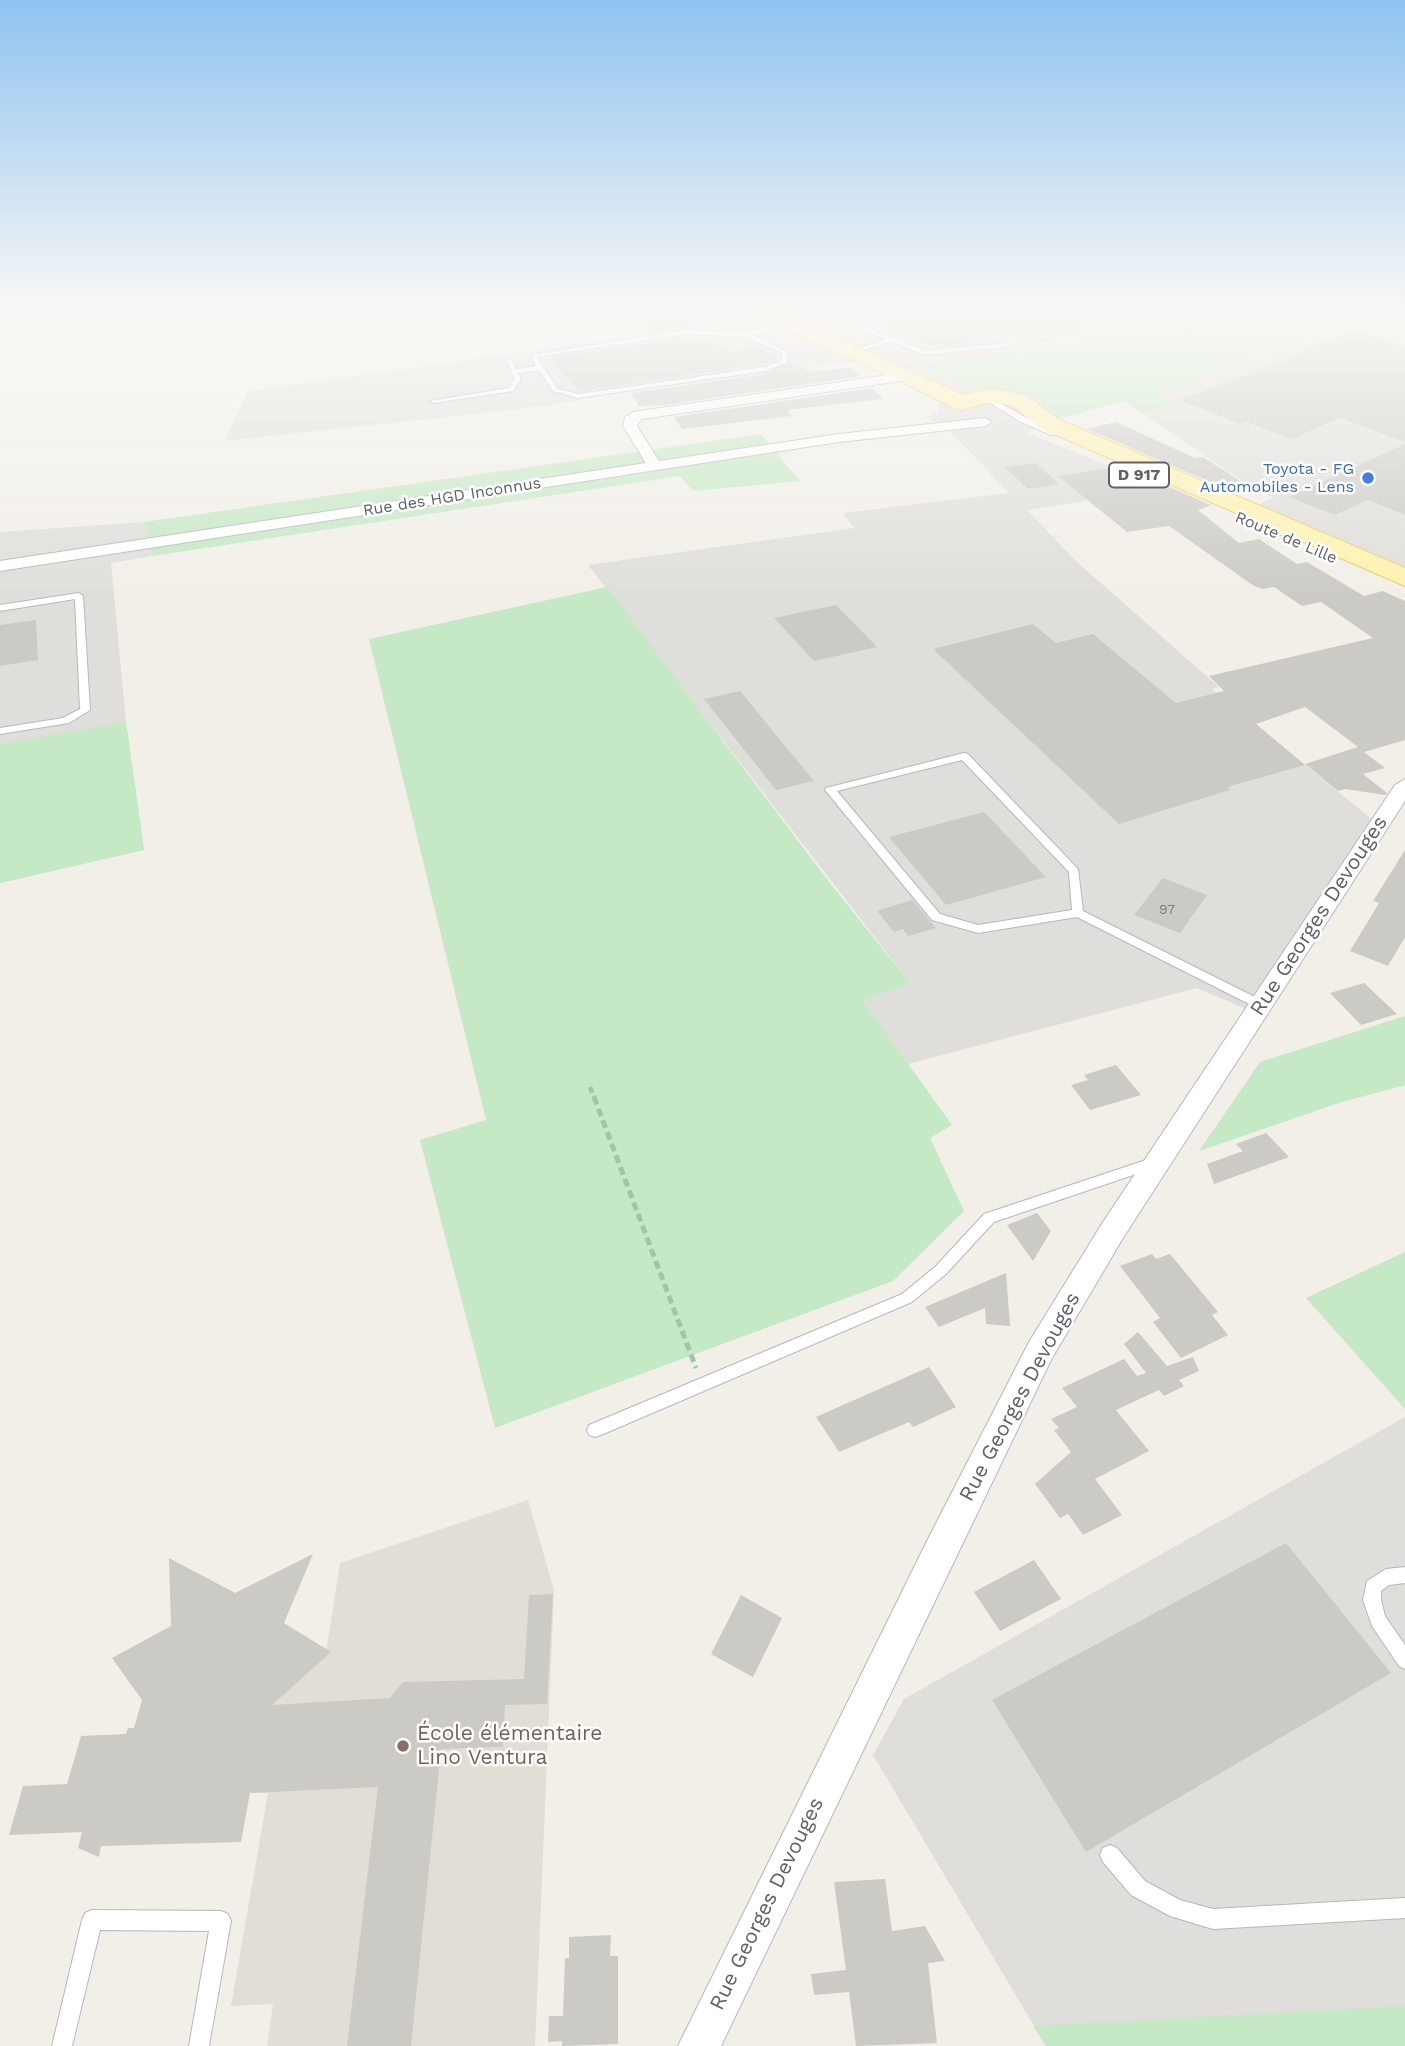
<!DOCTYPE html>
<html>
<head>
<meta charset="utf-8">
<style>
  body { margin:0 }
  canvas { display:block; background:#f1efe8 }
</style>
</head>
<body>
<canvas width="1405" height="2046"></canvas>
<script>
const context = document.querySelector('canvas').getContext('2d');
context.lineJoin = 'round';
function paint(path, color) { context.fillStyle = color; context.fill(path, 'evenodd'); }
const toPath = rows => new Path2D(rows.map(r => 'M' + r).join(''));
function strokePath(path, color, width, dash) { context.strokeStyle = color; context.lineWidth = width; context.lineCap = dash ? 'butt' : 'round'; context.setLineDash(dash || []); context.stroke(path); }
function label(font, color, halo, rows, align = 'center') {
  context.font = font + ' "Work Sans",sans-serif'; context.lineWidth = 5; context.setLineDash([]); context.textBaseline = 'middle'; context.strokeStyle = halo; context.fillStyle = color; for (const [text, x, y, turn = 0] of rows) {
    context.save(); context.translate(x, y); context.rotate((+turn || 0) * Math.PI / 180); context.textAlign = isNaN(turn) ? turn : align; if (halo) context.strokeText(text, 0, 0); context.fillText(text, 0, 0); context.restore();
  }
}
paint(toPath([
  [805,311,1237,311,1251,319,1344,327,1377,314,1405,323,1405,572,1251,508,1273,498,1254,489,1124,401,1059,417,1027,433,1122,471,1123,495,1027,510,1077,562,1219,687,1212,689,1379,825,1255,1013,1197,988,908,1064,863,1001,910,983,588,565,854,528,843,513,1009,493,952,433,927,417,938,412,939,397,861,361,609,394,547,406,225,441,247,392],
  [144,522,153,556,111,563,126,722,144,850,0,883,0,532],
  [1405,1417,1405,2046,1046,2046,873,1755,904,1699]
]), '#e0deda');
paint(toPath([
  [528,1500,554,1590,535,2046,267,2046,273,2004,231,2006,268,1793,250,1793,266,1699,326,1653,340,1563]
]), '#e1ded6');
paint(toPath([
  [1237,311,1405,311,1405,323,1377,314,1160,392,1158,398,1171,404,1142,414,1124,401,1051,421,1039,399,1027,393,977,390,925,366,1250,319],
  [761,434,800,481,693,491,680,476,153,556,144,522],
  [607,587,829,882,910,983,863,1001,952,1125,930,1138,964,1211,893,1281,495,1428,420,1140,486,1120,369,639],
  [126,722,144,850,0,883,0,744],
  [1405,1016,1405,1085,1342,1102,1199,1151,1260,1062],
  [1405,1252,1405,1409,1306,1298],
  [1405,2006,1405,2046,1046,2046,1033,2026]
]), '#c5e8c5');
paint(toPath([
  [631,311,680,311,699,328,653,333],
  [913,311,1094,311,1100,315,1105,311,1123,311,1123,316,1036,344,1001,330,957,345,935,347,876,323],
  [1355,330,1405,347,1405,442,1340,418,1291,439,1247,422,1241,424,1179,400,1304,354,1298,352],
  [686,337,711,338,727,353,752,345,780,357,763,364,580,391,548,358],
  [789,362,813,372,851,367,861,376,666,405,639,406,631,393,765,374],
  [872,388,883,399,787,410,792,416,682,429,674,417],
  [1116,422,1195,458,1203,457,1251,488,1238,494,1087,429],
  [1405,444,1405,515,1368,500,1335,515,1289,497],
  [1036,463,1059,484,1028,489,1005,467],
  [1121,466,1211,505,1198,510,1239,543,1259,539,1297,564,1307,562,1364,596,1383,591,1405,601,1405,740,1364,752,1385,768,1363,774,1387,793,1385,795,1345,789,1338,791,1305,764,1358,747,1305,707,1256,724,1305,765,1227,787,1230,790,1119,824,933,649,1033,624,1056,643,1093,634,1176,703,1224,691,1209,676,1373,638,1321,602,1302,606,1274,587,1263,589,1254,586,1169,526,1127,532,1058,476],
  [836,605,877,647,814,661,774,618],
  [36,620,38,660,0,666,0,625],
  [740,691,814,781,776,790,704,699],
  [984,812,1046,877,946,905,889,837],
  [1405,850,1405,937,1388,966,1350,951,1379,903,1373,901],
  [1163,878,1207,895,1180,933,1134,915],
  [912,900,936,928,908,936,903,929,894,932,877,911],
  [1364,983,1397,1014,1361,1025,1330,993],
  [1116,1065,1141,1095,1090,1110,1071,1085,1088,1080,1084,1075],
  [1266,1133,1289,1157,1214,1184,1207,1164,1243,1151,1236,1144],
  [1037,1213,1051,1231,1033,1261,1007,1225],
  [1152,1254,1156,1259,1170,1254,1218,1312,1212,1315,1228,1335,1181,1358,1153,1322,1160,1318,1120,1266],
  [1006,1273,1010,1326,986,1324,985,1308,939,1327,925,1307],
  [1138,1332,1167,1366,1193,1357,1199,1371,1179,1380,1184,1386,1164,1396,1159,1390,1116,1410,1149,1451,1095,1479,1122,1515,1083,1535,1068,1514,1060,1518,1035,1484,1071,1452,1054,1430,1059,1428,1051,1419,1077,1407,1062,1388,1124,1359,1137,1376,1146,1373,1124,1344],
  [929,1367,956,1407,913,1427,909,1422,839,1452,816,1417],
  [1286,1543,1391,1673,1086,1852,992,1700],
  [313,1554,284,1623,331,1652,272,1705,390,1698,403,1682,524,1679,529,1595,553,1594,547,1704,505,1705,503,1747,441,1749,411,2046,347,2046,378,1787,250,1793,241,1842,101,1846,99,1857,78,1848,82,1832,9,1835,23,1786,67,1784,81,1736,126,1734,128,1728,134,1728,142,1700,112,1658,171,1626,169,1558,235,1593],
  [1034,1560,1061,1599,1000,1631,974,1592],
  [741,1595,782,1618,753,1677,711,1654],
  [885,1879,892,1931,925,1926,945,1961,928,1963,937,2043,856,2046,849,1992,814,1995,811,1974,846,1970,834,1882],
  [611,1935,610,1956,618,1956,618,2044,562,2046,562,2041,548,2042,549,2016,563,2016,565,1958,569,1958,569,1937]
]), '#cccac5');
const lane = toPath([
  [894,311,903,311,862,325,926,351,1005,343,1008,345,1005,347,925,355,892,342,852,353,852,351,886,339,854,326,854,324,894,311],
  [1096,311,1103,311,1099,313,1096,311],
  [790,322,793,324,792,325,752,335,784,350,789,356,786,363,765,371,578,398,553,391,539,370,518,373,521,379,513,391,434,403,430,401,509,388,515,379,506,360,509,358,511,359,516,369,536,366,531,355,686,330,746,333,790,322],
  [686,334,745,337,780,352,783,356,781,361,764,367,578,394,558,389,537,357,686,334],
  [983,394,1025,417,1058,433,1051,435,1019,421,981,397,980,396,983,394],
  [1263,528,1293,533,1297,535,1293,537,1266,532,1262,530,1263,528],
  [79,593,83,596,90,710,69,723,0,734,0,728,63,718,80,709,75,599,0,611,0,605,79,593],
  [964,753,968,754,1078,869,1083,911,1265,1002,1267,1005,1265,1008,1257,1008,1077,917,978,933,932,920,825,790,826,788,964,753],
  [962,760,1069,872,1072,910,978,925,940,914,837,791,962,760],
  [1155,1157,1160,1158,1162,1162,1160,1166,994,1222,946,1274,912,1302,601,1435,595,1437,589,1435,587,1430,589,1425,902,1294,936,1266,984,1214,1155,1157],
  [1405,1567,1405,1583,1389,1585,1381,1591,1381,1600,1385,1616,1405,1645,1405,1669,1399,1666,1372,1626,1363,1600,1367,1581,1386,1569,1405,1567],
  [1110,1845,1117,1848,1145,1881,1180,1900,1213,1909,1405,1898,1405,1918,1213,1929,1170,1916,1131,1895,1103,1862,1100,1855,1103,1848,1110,1845],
  [92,1910,221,1911,228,1914,231,1921,209,2046,189,2046,209,1931,100,1930,72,2046,52,2046,82,1920,85,1913,92,1910]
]);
const street = toPath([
  [909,372,914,373,914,379,642,419,637,426,659,461,839,434,985,418,992,422,985,426,839,442,0,571,0,561,646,463,623,426,625,417,633,412,909,372],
  [1405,779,1405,801,1123,1238,1051,1360,721,2046,678,2046,928,1539,1029,1342,1103,1222,1395,785,1405,779]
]);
const primary = toPath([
  [750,311,777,311,963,395,991,388,1028,396,1058,419,1405,568,1405,586,1042,429,1013,406,991,402,962,410,954,408,901,381,753,315,750,311]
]);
strokePath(lane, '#b5b8bc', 2);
strokePath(street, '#b5b8bc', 2);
strokePath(primary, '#f2c960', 2);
strokePath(toPath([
  [590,1087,595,1099]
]), '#9cc7a9', 4.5, [6, 3.5]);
strokePath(toPath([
  [594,1097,696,1368]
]), '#9cc7a9', 5, [8, 4.5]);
paint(lane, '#fff');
paint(street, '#fff');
paint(primary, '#fff2af');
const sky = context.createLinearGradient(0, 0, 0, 597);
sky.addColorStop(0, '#8fc3f1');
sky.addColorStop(0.52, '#f9f8f5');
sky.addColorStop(1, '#f9f8f500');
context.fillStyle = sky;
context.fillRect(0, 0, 1405, 597);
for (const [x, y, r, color] of [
  [1368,478,7,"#3f7fe0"],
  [403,1746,7,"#8d6e63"]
]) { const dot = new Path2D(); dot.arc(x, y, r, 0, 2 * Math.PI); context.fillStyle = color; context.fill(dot); strokePath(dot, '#fff', 2.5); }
label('14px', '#7a7d7f', null, [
  ["97",1167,910]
]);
label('16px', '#366cbe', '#fff', [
  ["Toyota - FG",1354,469],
  ["Automobiles - Lens",1354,487]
], 'right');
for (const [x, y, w] of [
  [1139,475,60]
]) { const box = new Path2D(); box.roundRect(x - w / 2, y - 12.5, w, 25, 5); context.fillStyle = '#fff'; context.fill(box); strokePath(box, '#5f6368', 2); }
label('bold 16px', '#5f6368', null, [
  ["D 917",1139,475]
]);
label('16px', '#5f6368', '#fff', [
  ["Rue des HGD Inconnus",452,497,-9],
  ["Route de Lille",1286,538,23]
]);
label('21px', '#5f6368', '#fff', [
  ["Rue Georges Devouges",1319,916,-57],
  ["Rue Georges Devouges",1020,1397,-62],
  ["Rue Georges Devouges",767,1904,-64]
]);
label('21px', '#785e54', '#fff', [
  ["École élémentaire",417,1734],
  ["Lino Ventura",417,1758]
], 'left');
</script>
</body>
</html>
